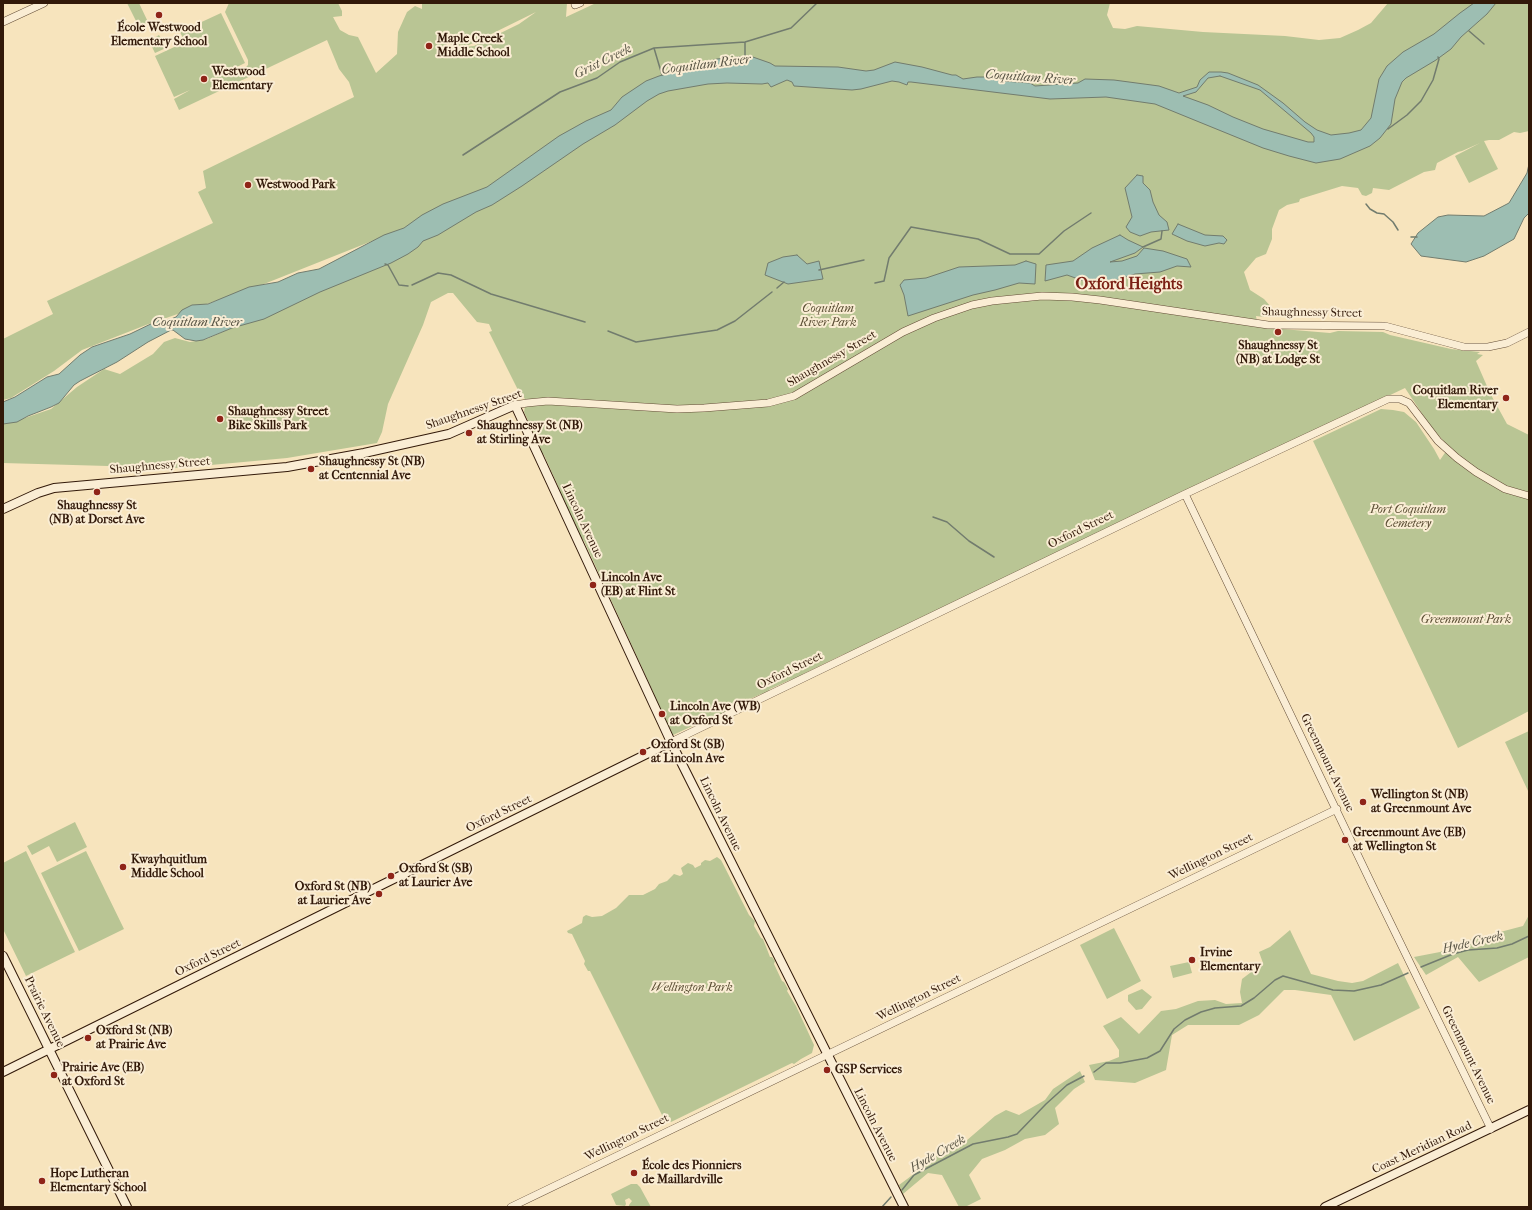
<!DOCTYPE html>
<html>
<head>
<meta charset="utf-8">
<style>
  body { margin:0 }
  #map { position:relative; width:1532px; height:1210px; overflow:hidden; background:#f7e4bd; font-family:"IM FELL French Canon",serif }
  canvas { display:block }
  .frame { position:absolute; inset:0; border:4px solid #321909; pointer-events:none }
</style>
</head>
<body>
<div id="map">
<canvas width="1532" height="1210"></canvas>
<div class="frame"></div>
</div>
<script>
const context = document.querySelector('canvas').getContext('2d');
context.lineJoin = 'round';
function paint(path, color) { context.fillStyle = color; context.fill(path, 'evenodd'); }
const toPath = rows => new Path2D(rows.map(r => 'M' + r).join(''));
function strokePath(path, color, width, dash) { context.strokeStyle = color; context.lineWidth = width; context.lineCap = dash ? 'butt' : 'round'; context.setLineDash(dash || []); context.stroke(path); }
function label(font, color, halo, rows, align = 'center') {
  context.font = font + ' "IM FELL French Canon",serif'; context.lineWidth = 4; context.setLineDash([]); context.textBaseline = 'middle'; context.strokeStyle = halo; context.fillStyle = color; for (const [text, x, y, turn = 0] of rows) {
    context.save(); context.translate(x, y); context.rotate((+turn || 0) * Math.PI / 180); context.textAlign = isNaN(turn) ? turn : align; if (halo) context.strokeText(text, 0, 0); context.fillText(text, 0, 0); context.restore();
  }
}
paint(toPath([
  [127,3,139,3,148,22,139,27],
  [229,3,338,3,342,11,342,16,333,17,340,30,349,35,358,37,376,73,397,54,398,32,407,12,415,6,422,9,422,3,567,3,566,17,596,3,1110,3,1107,15,1113,28,1125,29,1137,26,1203,32,1285,36,1319,40,1340,38,1358,30,1371,23,1388,3,1529,3,1529,131,1520,133,1514,132,1499,140,1489,140,1484,141,1498,169,1469,183,1455,156,1480,143,1462,151,1458,152,1437,163,1435,170,1424,172,1389,190,1373,188,1372,193,1366,196,1362,195,1358,188,1342,186,1300,199,1299,202,1287,205,1279,210,1272,229,1272,239,1266,254,1256,258,1244,272,1250,290,1264,299,1271,307,1270,313,1264,317,1256,316,1258,327,1330,333,1338,331,1383,332,1390,335,1451,349,1480,352,1477,354,1483,355,1476,361,1490,393,1507,424,1529,435,1529,711,1458,748,1313,441,1381,409,1393,410,1404,412,1416,422,1434,449,1440,460,1449,447,1431,427,1405,388,868,643,860,649,842,655,803,674,801,677,790,680,770,689,767,693,761,694,741,703,722,715,714,716,673,735,659,706,656,704,653,698,654,694,584,541,576,533,562,499,558,486,544,455,538,449,540,446,524,412,526,401,522,394,520,394,489,332,492,331,489,324,477,322,453,293,448,293,431,302,423,325,388,404,382,432,377,443,287,458,178,468,3,463,3,424,16,421,51,409,77,387,104,369,120,374,153,354,164,342,175,338,190,342,207,339,258,316,435,216,264,284,146,325,82,350,54,371,11,398,3,400,3,339,53,314,47,301,213,223,198,192,206,188,203,171,354,97,349,82,339,69,327,40,179,110,174,99,190,90,174,97,155,56,185,42,180,32,221,13,245,63,214,78,246,67,248,65,248,60,225,12],
  [536,12,519,24,474,46,448,48,445,41,454,46,469,45],
  [159,35,166,48,155,53,149,41],
  [1529,731,1529,793,1505,742],
  [75,822,87,847,57,862,49,846,32,855,27,846],
  [26,851,75,952,26,976,3,929,3,863],
  [86,851,124,929,79,951,41,873],
  [717,857,721,860,749,915,755,921,754,926,761,938,763,939,770,957,772,957,775,961,774,964,782,981,784,982,788,989,787,991,796,1006,814,1045,812,1053,801,1059,794,1064,792,1063,671,1122,664,1119,590,971,588,971,584,964,585,961,572,934,568,933,567,931,582,923,583,917,586,915,592,917,602,916,616,908,629,895,643,895,655,889,659,884,667,881,674,874,680,876,683,874,681,868,688,863,693,865,695,868,701,865,701,863,705,860,710,861],
  [1529,915,1529,957,1479,982,1458,957,1426,975,1414,957,1440,952,1462,942,1523,926],
  [1114,928,1141,981,1107,999,1080,945],
  [1290,930,1311,974,1338,981,1352,983,1363,981,1398,963,1420,1008,1354,1041,1331,995,1295,990,1284,990,1259,1015,1239,1025,1188,1025,1172,1035,1166,1070,1135,1083,1095,1080,1089,1065,1109,1061,1119,1057,1119,1050,1103,1026,1121,1017,1139,1034,1161,1011,1176,1009,1198,1001,1215,1000,1226,1004,1242,1003,1240,992,1242,979,1263,963,1259,952,1270,947],
  [1189,962,1192,973,1173,978,1170,966],
  [1142,989,1152,997,1142,1009,1136,1010,1128,1001,1128,995],
  [1080,1071,1085,1082,1074,1089,1055,1108,1059,1124,1045,1135,1025,1139,1005,1150,982,1159,969,1175,981,1199,965,1207,959,1207,942,1175,928,1173,903,1194,899,1185,934,1159,939,1153,953,1149,966,1141,995,1116,1006,1110,1019,1115,1045,1100,1053,1089],
  [631,1184,637,1184,640,1187,651,1207,629,1207,629,1205,632,1201,629,1198,625,1200,626,1204,625,1206,616,1205,611,1194]
]), '#b9c594');
const water = toPath([
  [1474,3,1496,3,1487,14,1461,37,1451,49,1436,60,1406,78,1402,82,1395,99,1391,124,1380,138,1370,146,1340,159,1316,163,1289,156,1263,148,1155,104,1106,97,1050,99,911,82,908,82,907,85,899,82,892,81,861,89,852,90,794,86,792,82,787,80,771,87,768,83,762,84,727,83,708,84,668,91,659,94,647,101,615,125,583,144,522,186,492,205,476,212,438,235,423,241,418,247,408,254,391,263,320,292,264,319,232,328,203,340,196,341,185,339,173,330,171,330,148,342,117,362,80,381,74,385,59,403,51,407,28,416,17,422,3,424,3,402,15,397,47,377,59,374,80,355,92,347,130,334,157,321,171,319,176,317,182,310,192,305,208,304,249,287,278,282,298,273,319,269,384,235,404,228,422,215,443,204,487,187,559,136,586,121,611,110,622,97,646,81,659,76,696,66,717,59,750,56,770,63,775,66,838,67,866,71,874,70,895,62,922,67,952,75,956,75,963,79,977,77,995,77,1003,81,1030,83,1035,86,1078,83,1085,79,1114,80,1159,86,1179,93,1197,87,1200,80,1209,72,1221,72,1228,73,1258,85,1283,103,1305,122,1317,130,1331,135,1349,133,1361,130,1371,118,1379,79,1387,66,1403,52,1434,34,1460,13,1474,3],
  [1220,76,1260,90,1311,133,1314,137,1314,142,1308,142,1263,129,1233,117,1208,105,1183,96,1196,92,1208,78,1220,76],
  [1529,164,1529,213,1524,218,1514,239,1484,256,1466,262,1421,256,1411,244,1418,233,1438,217,1448,215,1484,216,1509,203,1527,173,1529,164],
  [1137,175,1143,176,1143,183,1150,190,1153,202,1159,215,1167,222,1169,230,1151,232,1140,236,1130,232,1126,227,1132,217,1125,188,1137,175],
  [1178,224,1205,235,1223,236,1227,240,1224,244,1219,243,1205,246,1187,241,1172,234,1178,224],
  [1120,235,1128,240,1143,247,1135,253,1110,262,1122,261,1137,256,1144,248,1163,251,1187,259,1191,267,1177,266,1160,272,1135,274,1110,282,1084,281,1067,275,1045,281,1046,265,1073,261,1092,248,1120,235],
  [797,255,807,264,819,261,823,279,788,284,765,275,768,263,783,257,797,255],
  [1026,261,1036,264,1035,284,1019,283,995,290,973,295,908,316,904,295,900,285,904,280,926,278,959,267,1015,265,1026,261]
]);
paint(water, '#9dbeb2');
strokePath(water, '#727c6e', 1);
strokePath(toPath([
  [1469,31,1484,44],
  [654,48,662,75],
  [745,58,745,42],
  [1388,129,1407,115,1421,101,1433,80,1439,59,1438,57],
  [463,155,560,92,597,78,620,62,654,48,745,42,791,28,817,3],
  [1366,204,1370,209,1377,213,1384,214,1393,222,1398,230],
  [1411,237,1417,237],
  [1143,247,1161,239,1162,231],
  [385,264,388,265,399,285,408,286],
  [819,270,864,260],
  [875,283,884,281,889,258,911,227,978,239,1010,254,1039,254,1064,231,1091,213],
  [412,285,438,273,451,275,491,294,585,322],
  [777,288,784,282],
  [608,331,636,342,717,330,735,321,772,292],
  [933,517,947,522,969,541,994,557],
  [1421,967,1453,954,1468,950,1497,948,1512,944,1529,936],
  [1094,1072,1106,1063,1120,1063,1147,1058,1160,1051,1174,1029,1185,1020,1201,1012,1215,1008,1241,1006,1254,998,1275,980,1283,976,1333,990,1354,991,1381,985,1408,973],
  [902,1190,914,1175,973,1144,1008,1137,1017,1134,1046,1104,1067,1085,1084,1076],
  [882,1207,891,1197]
]), '#727c6e', 1.5);
const tertiary = toPath([
  [575,5,580,3],
  [3,22,44,3],
  [515,405,527,403,548,401,677,409,704,408,768,403,794,396,903,332,934,318,972,305,992,301,1042,296,1072,297,1100,300,1268,325,1385,326,1464,347,1488,347,1507,343,1529,332],
  [1185,494,1374,889,1491,1129],
  [671,742,1185,494,1388,399,1400,399,1409,403,1438,441,1457,458,1476,472,1505,489,1529,496],
  [511,1207,1337,809]
]);
const secondary = toPath([
  [3,509,38,493,54,488,287,467,364,453,449,434,515,405,671,742,904,1207],
  [3,956,127,1207],
  [3,1072,671,742],
  [1325,1207,1529,1110]
]);
strokePath(tertiary, '#634c36', 8);
strokePath(secondary, '#321909', 10);
strokePath(tertiary, '#faedd4', 7);
strokePath(secondary, '#faedd4', 8);
for (const [x, y, r, color] of [
  [159,15,4,"#8f2418"],
  [429,46,4,"#8f2418"],
  [204,79,4,"#8f2418"],
  [248,185,4,"#8f2418"],
  [1278,332,4,"#8f2418"],
  [1506,398,4,"#8f2418"],
  [220,419,4,"#8f2418"],
  [469,433,4,"#8f2418"],
  [311,469,4,"#8f2418"],
  [97,492,4,"#8f2418"],
  [593,585,4,"#8f2418"],
  [662,714,4,"#8f2418"],
  [643,752,4,"#8f2418"],
  [1363,802,4,"#8f2418"],
  [1345,840,4,"#8f2418"],
  [123,867,4,"#8f2418"],
  [391,876,4,"#8f2418"],
  [379,894,4,"#8f2418"],
  [1192,960,4,"#8f2418"],
  [88,1038,4,"#8f2418"],
  [827,1070,4,"#8f2418"],
  [54,1075,4,"#8f2418"],
  [634,1173,4,"#8f2418"],
  [42,1181,4,"#8f2418"]
]) { const dot = new Path2D(); dot.arc(x, y, r, 0, 2 * Math.PI); context.fillStyle = color; context.fill(dot); strokePath(dot, '#faedd4', 1.5); }
label('bold 12px', '#321909', '#faedd4', [
  ["École Westwood",159,28,"center"],
  ["Elementary School",159,42,"center"],
  ["Maple Creek",437,39],
  ["Middle School",437,53],
  ["Westwood",212,72],
  ["Elementary",212,86],
  ["Westwood Park",256,185],
  ["Shaughnessy St",1278,346,"center"],
  ["(NB) at Lodge St",1278,360,"center"],
  ["Coquitlam River",1498,391,"right"],
  ["Elementary",1498,405,"right"],
  ["Shaughnessy Street",228,412],
  ["Bike Skills Park",228,426],
  ["Shaughnessy St (NB)",477,426],
  ["at Stirling Ave",477,440],
  ["Shaughnessy St (NB)",319,462],
  ["at Centennial Ave",319,476],
  ["Shaughnessy St",97,506,"center"],
  ["(NB) at Dorset Ave",97,520,"center"],
  ["Lincoln Ave",601,578],
  ["(EB) at Flint St",601,592],
  ["Lincoln Ave (WB)",670,707],
  ["at Oxford St",670,721],
  ["Oxford St (SB)",651,745],
  ["at Lincoln Ave",651,759],
  ["Wellington St (NB)",1371,795],
  ["at Greenmount Ave",1371,809],
  ["Greenmount Ave (EB)",1353,833],
  ["at Wellington St",1353,847],
  ["Kwayhquitlum",131,860],
  ["Middle School",131,874],
  ["Oxford St (SB)",399,869],
  ["at Laurier Ave",399,883],
  ["Oxford St (NB)",371,887,"right"],
  ["at Laurier Ave",371,901,"right"],
  ["Irvine",1200,953],
  ["Elementary",1200,967],
  ["Oxford St (NB)",96,1031],
  ["at Prairie Ave",96,1045],
  ["Prairie Ave (EB)",62,1068],
  ["at Oxford St",62,1082],
  ["GSP Services",835,1070],
  ["École des Pionniers",642,1166],
  ["de Maillardville",642,1180],
  ["Hope Lutheran",50,1174],
  ["Elementary School",50,1188]
], 'left');
label('italic 12px', '#5a4d33', '#faedd4', [
  ["Coquitlam",828,309],
  ["River Park",828,323],
  ["Port Coquitlam",1408,510],
  ["Cemetery",1408,524],
  ["Greenmount Park",1466,620],
  ["Wellington Park",692,988]
]);
label('12px', '#321909', '#faedd4', [
  ["Shaughnessy Street",1312,313,1],
  ["Shaughnessy Street",832,359,-30],
  ["Shaughnessy Street",474,410,-19],
  ["Shaughnessy Street",160,466,-5],
  ["Lincoln Avenue",582,521,65],
  ["Oxford Street",1081,530,-26],
  ["Oxford Street",790,671,-26],
  ["Greenmount Avenue",1327,763,64],
  ["Oxford Street",499,814,-26],
  ["Lincoln Avenue",720,814,64],
  ["Wellington Street",1211,857,-26],
  ["Oxford Street",208,958,-26],
  ["Wellington Street",919,998,-26],
  ["Prairie Avenue",44,1012,64],
  ["Greenmount Avenue",1468,1055,64],
  ["Lincoln Avenue",875,1125,63],
  ["Wellington Street",627,1138,-26],
  ["Coast Meridian Road",1422,1148,-25]
]);
label('italic 13px', '#575344', '#faedd4', [
  ["Grist Creek",603,62,-26],
  ["Coquitlam River",706,65,-7],
  ["Coquitlam River",1030,78,4],
  ["Coquitlam River",197,323],
  ["Hyde Creek",1473,943,-13],
  ["Hyde Creek",938,1154,-30]
]);
label('bold 16px', '#7a1f14', '#faedd4', [
  ["Oxford Heights",1129,285]
]);
</script>
</body>
</html>
